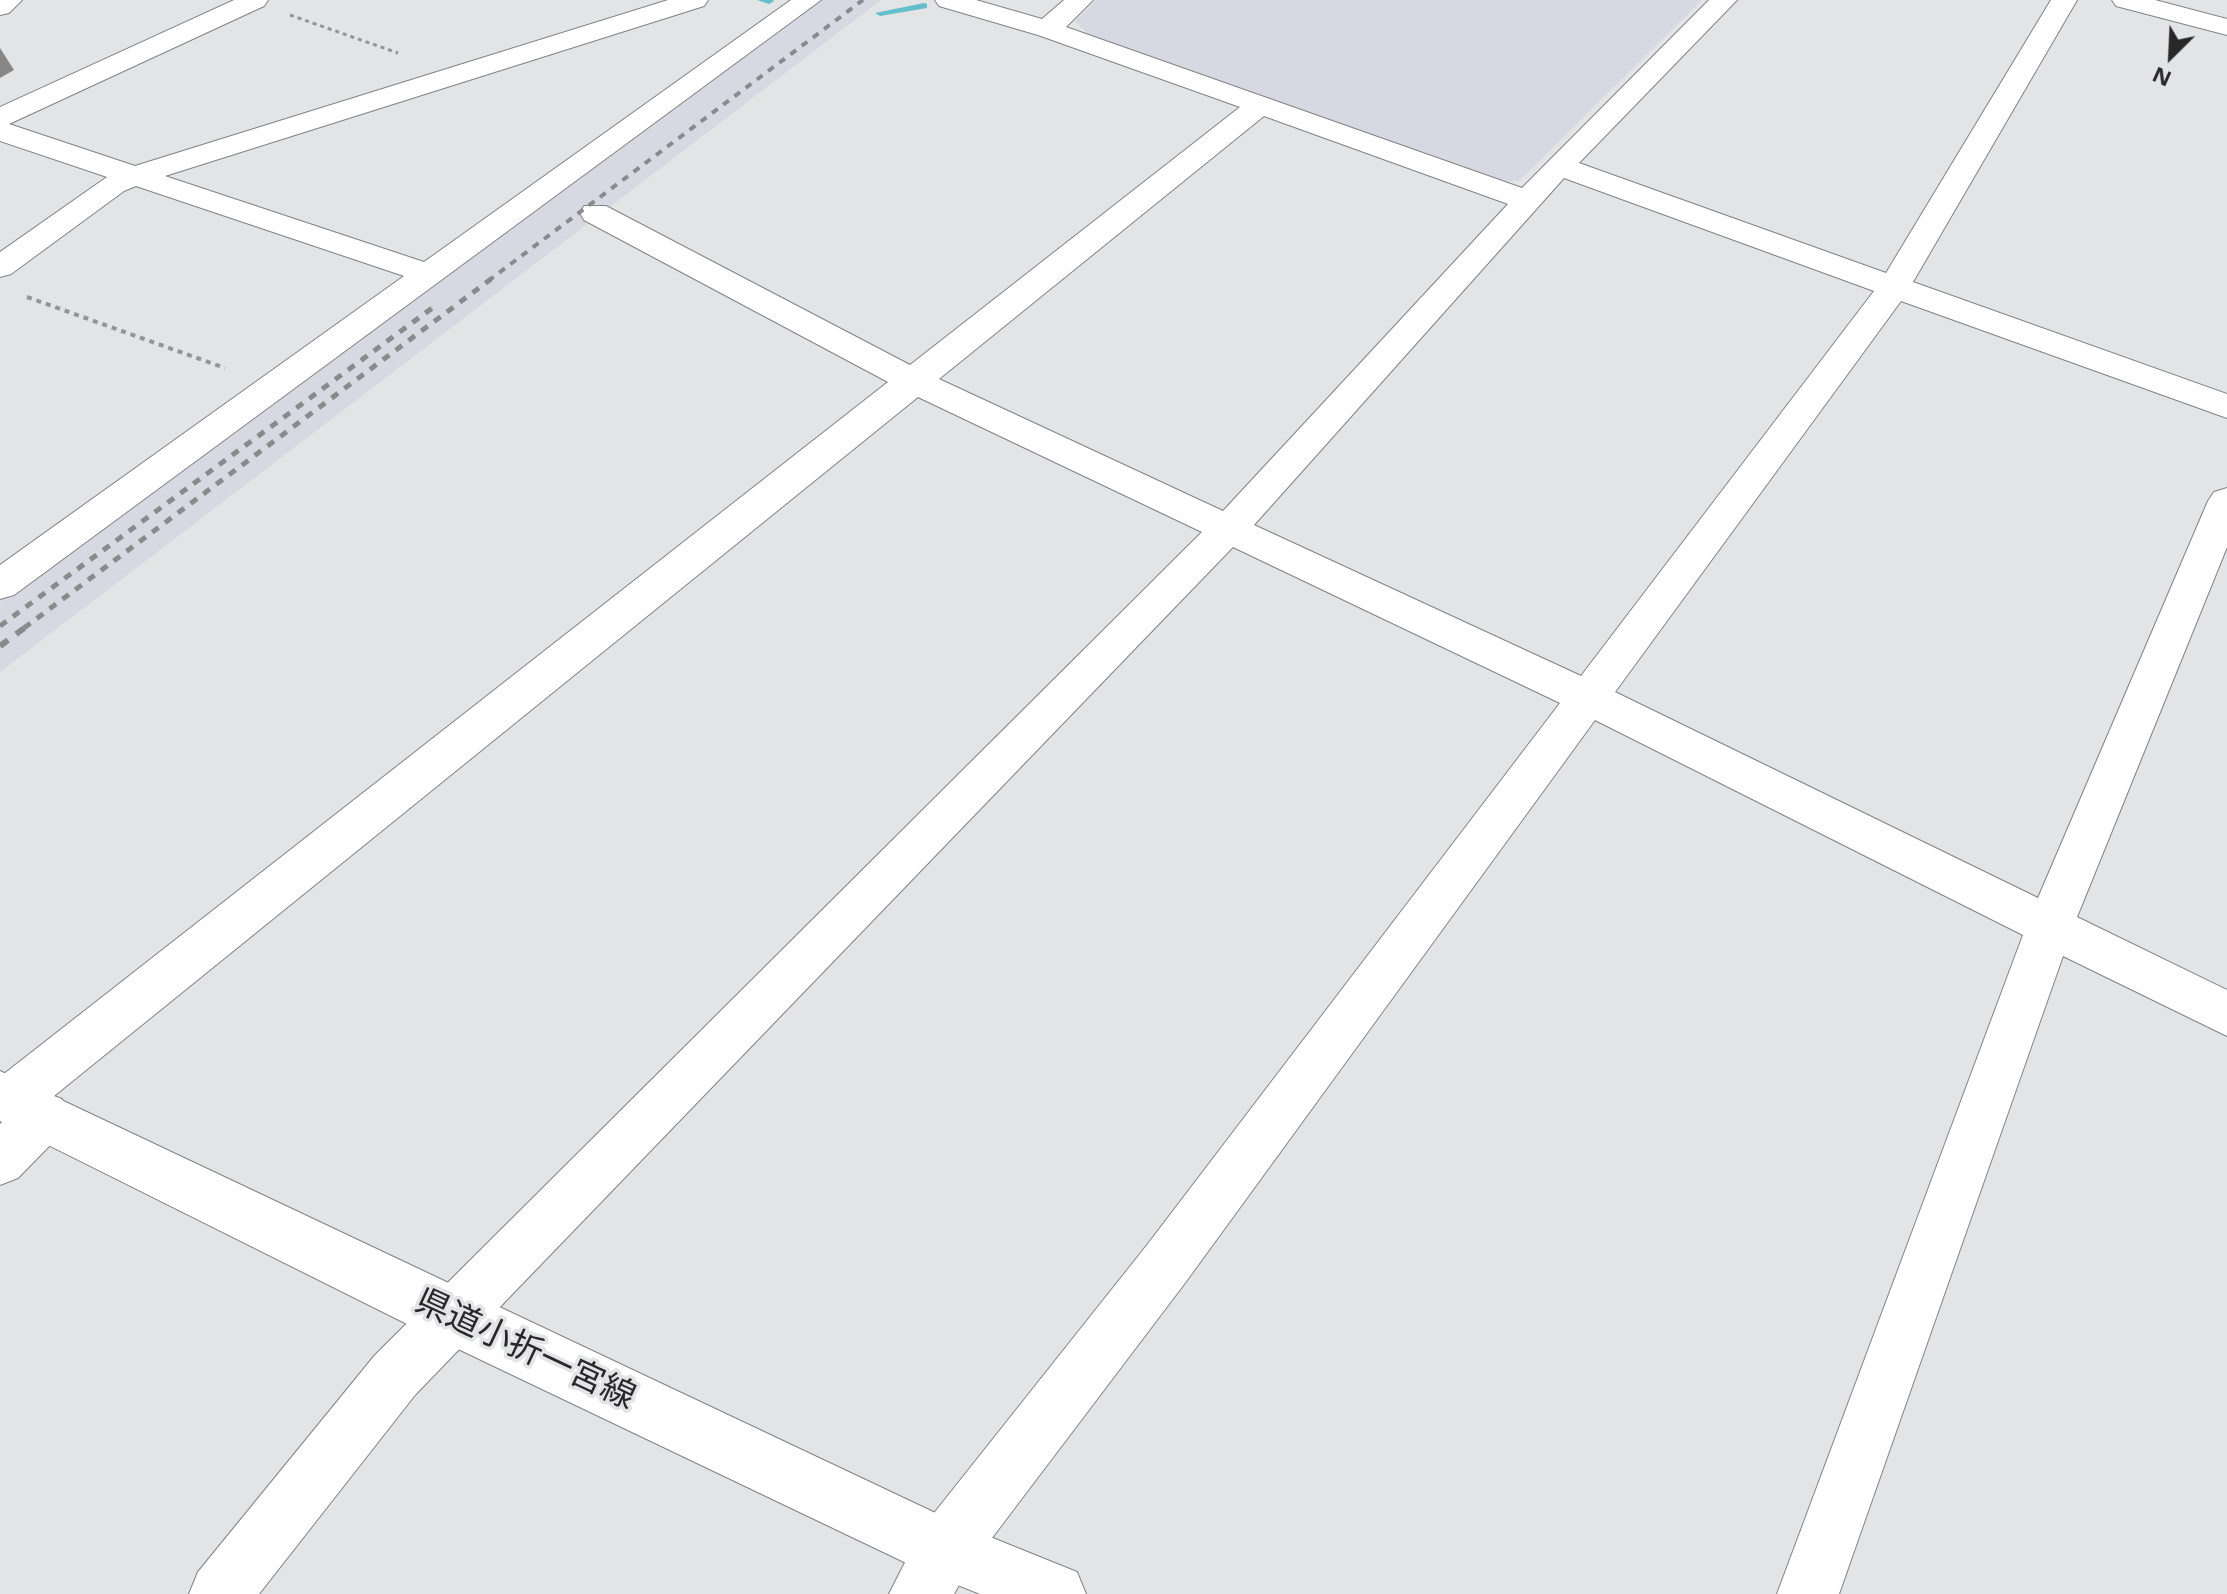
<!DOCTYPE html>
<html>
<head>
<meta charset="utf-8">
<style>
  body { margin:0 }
  #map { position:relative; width:2227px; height:1594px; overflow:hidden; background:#e3e4e6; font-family:"Open Sans",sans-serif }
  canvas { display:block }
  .north { position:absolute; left:2131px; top:16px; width:80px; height:80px; -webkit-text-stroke:6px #e3e4e6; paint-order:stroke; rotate:204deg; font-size:22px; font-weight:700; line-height:32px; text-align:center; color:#282829 }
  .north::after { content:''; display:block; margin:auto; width:28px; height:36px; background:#282829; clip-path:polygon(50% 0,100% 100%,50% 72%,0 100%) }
</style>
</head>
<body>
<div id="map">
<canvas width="2227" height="1594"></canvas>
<div class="north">N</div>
</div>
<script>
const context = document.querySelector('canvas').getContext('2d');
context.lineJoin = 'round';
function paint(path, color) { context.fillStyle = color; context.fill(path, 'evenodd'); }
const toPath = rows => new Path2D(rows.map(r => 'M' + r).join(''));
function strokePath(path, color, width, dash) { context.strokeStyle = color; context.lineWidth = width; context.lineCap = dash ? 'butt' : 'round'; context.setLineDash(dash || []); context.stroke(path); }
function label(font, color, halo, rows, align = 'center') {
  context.font = font + ' "Open Sans","Noto Sans JP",sans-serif'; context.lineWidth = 7; context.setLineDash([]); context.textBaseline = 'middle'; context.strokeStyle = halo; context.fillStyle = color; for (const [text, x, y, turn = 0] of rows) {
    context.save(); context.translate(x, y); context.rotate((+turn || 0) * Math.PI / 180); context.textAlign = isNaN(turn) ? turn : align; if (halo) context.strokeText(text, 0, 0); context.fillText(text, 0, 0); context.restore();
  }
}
paint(toPath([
  [822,0,881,0,0,672,0,601],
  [1097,0,1702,0,1519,181,1499,181,1089,35,1075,21]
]), '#d8d8e2');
paint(toPath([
  [757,0,773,0,774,1,769,4,757,0],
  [924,3,927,4,927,8,880,16,875,13,924,3]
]), '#64becb');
const street = toPath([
  [0,0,22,0,9,13,0,15,0,0],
  [234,0,268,0,264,6,9,124,135,166,668,0,708,0,704,6,165,176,424,262,791,0,821,0,14,595,0,599,0,565,404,276,136,186,124,191,11,274,0,277,0,252,107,177,0,141,0,107,234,0],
  [935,0,976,0,1042,19,1064,0,1093,0,1066,27,1522,188,1709,0,1737,0,1579,163,1886,273,2051,0,2077,0,1913,282,2227,394,2227,418,1901,301,1615,692,2038,898,2208,501,2214,492,2227,488,2227,547,2077,917,2227,990,2227,1036,2063,956,1839,1594,1777,1594,2023,935,1595,720,1185,1283,967,1571,954,1594,889,1594,923,1527,1147,1245,1560,703,1233,547,415,1395,259,1594,189,1594,198,1572,375,1355,1202,532,918,397,54,1096,62,1099,70,1116,62,1133,18,1178,0,1185,0,1124,3,1121,0,1120,0,1077,888,382,584,220,580,213,584,206,606,206,910,365,1240,107,1038,35,939,6,935,0],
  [1264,116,1508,204,1223,511,939,379,1264,116],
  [1564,178,1874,291,1581,676,1254,525,1564,178],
  [2112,0,2155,0,2227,19,2227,35,2116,6,2112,0]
]);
const secondary = toPath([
  [0,1071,963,1526,1077,1572,1086,1594,980,1594,923,1571,433,1337,0,1121,0,1071]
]);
strokePath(street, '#828284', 2);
strokePath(secondary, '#828284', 2);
strokePath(toPath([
  [290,15,398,53]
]), '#939495', 3, [4, 4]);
strokePath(toPath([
  [27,297,225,368]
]), '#939495', 4, [5, 5]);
paint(street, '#fff');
paint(secondary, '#fff');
strokePath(toPath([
  [488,281,863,0]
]), '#898a8b', 4, [7, 7]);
strokePath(toPath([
  [0,626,435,306],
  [24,628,491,279]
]), '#898a8b', 5, [8, 8]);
strokePath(toPath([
  [0,646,27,626]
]), '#898a8b', 6, [10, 10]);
paint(toPath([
  [0,48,14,70,0,78]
]), '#888786');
label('34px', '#282829', '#e3e4e6', [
  ["県道小折一宮線",525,1350,25]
]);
</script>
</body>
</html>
